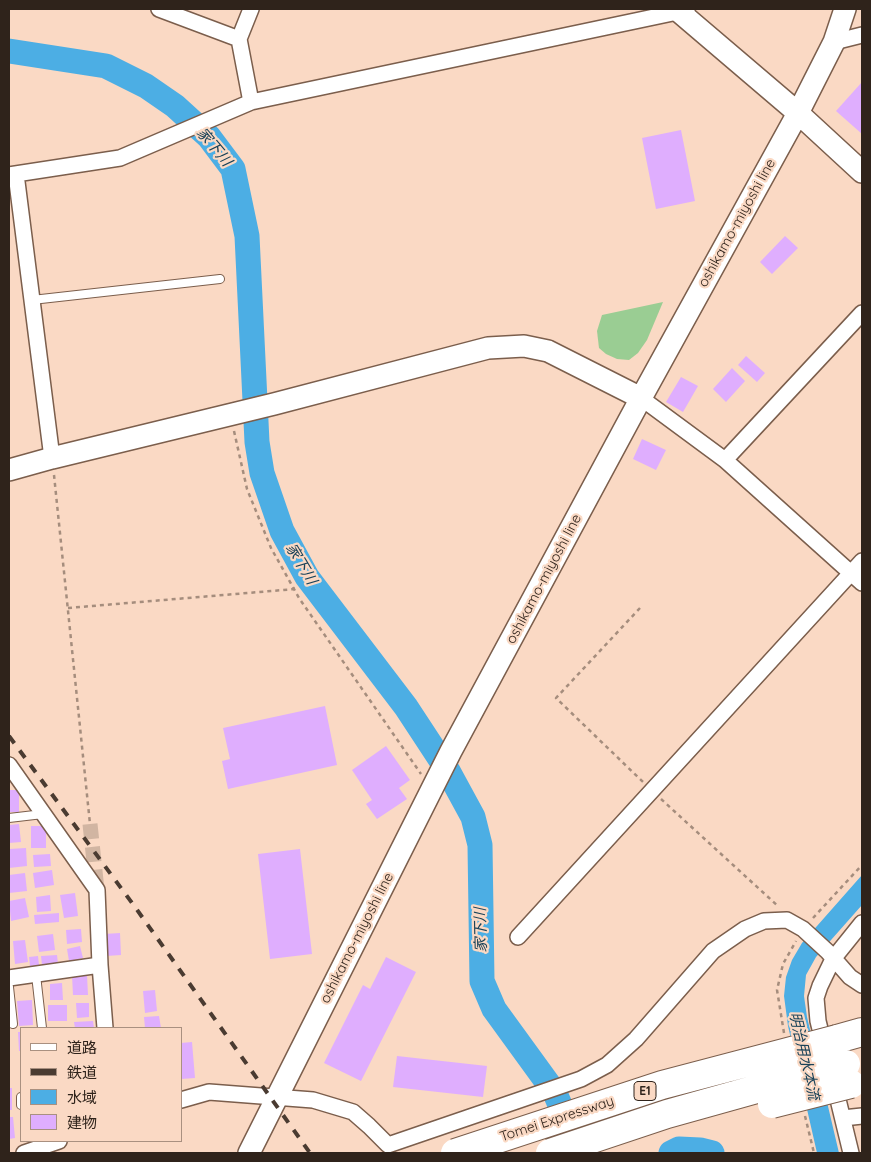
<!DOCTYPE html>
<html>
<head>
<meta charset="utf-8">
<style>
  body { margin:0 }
  #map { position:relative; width:871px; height:1162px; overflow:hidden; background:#fad9c4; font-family:Quicksand,"Noto Sans JP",sans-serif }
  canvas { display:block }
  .frame { position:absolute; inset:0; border:10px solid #2f231b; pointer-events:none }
  .legend { position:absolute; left:20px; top:1027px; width:162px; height:115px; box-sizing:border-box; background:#fad9c4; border:1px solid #a99080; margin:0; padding:6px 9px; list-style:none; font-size:15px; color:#2f231b }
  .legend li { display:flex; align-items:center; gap:10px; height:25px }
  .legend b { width:25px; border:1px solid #a99080 }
</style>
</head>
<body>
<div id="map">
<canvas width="871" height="1162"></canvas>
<div class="frame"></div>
<ul class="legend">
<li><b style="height:6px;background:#fff"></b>道路</li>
<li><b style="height:6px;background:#4a3b31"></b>鉄道</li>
<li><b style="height:14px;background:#4caee4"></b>水域</li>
<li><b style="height:14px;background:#dfaefe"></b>建物</li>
</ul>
</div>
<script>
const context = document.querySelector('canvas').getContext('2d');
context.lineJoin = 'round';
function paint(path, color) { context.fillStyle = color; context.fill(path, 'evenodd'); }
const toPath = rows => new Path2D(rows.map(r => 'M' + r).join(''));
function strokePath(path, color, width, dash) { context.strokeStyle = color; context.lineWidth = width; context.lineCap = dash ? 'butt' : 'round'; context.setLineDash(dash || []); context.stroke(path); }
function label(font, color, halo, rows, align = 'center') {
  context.font = font + ' Quicksand,"Noto Sans JP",sans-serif'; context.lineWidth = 4.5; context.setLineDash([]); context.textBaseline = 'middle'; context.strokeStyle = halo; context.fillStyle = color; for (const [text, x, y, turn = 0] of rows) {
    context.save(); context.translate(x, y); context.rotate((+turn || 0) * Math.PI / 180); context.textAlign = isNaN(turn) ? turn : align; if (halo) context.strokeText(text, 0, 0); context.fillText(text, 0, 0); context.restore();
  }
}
paint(toPath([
  [663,302,647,340,638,353,629,360,617,359,606,354,599,348,597,331,602,315]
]), '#9acd93');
paint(toPath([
  [862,875,862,905,816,957,806,975,804,996,807,1017,839,1153,817,1153,788,1026,784,996,786,977,792,960,802,943]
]), '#4caee4');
strokePath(toPath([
  [9,51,106,66,146,86,175,106,209,137,233,169,247,236,257,442,262,473,282,531,307,577,406,707,448,771,473,817,480,845,482,981,494,1009,555,1093,573,1136],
  [671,1153,679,1149,700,1150,712,1153]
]), '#4caee4', 25);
paint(toPath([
  [862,82,862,134,836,111],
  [681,130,695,201,656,209,642,138],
  [785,236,798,248,772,274,760,262],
  [746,356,765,373,757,382,738,365],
  [732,368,745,381,726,402,713,389],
  [681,377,698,386,683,412,666,402],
  [642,439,666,450,656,470,633,459],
  [325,706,337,765,228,789,222,761,230,759,223,728],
  [386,746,410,780,399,788,407,799,377,819,366,804,372,800,352,770],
  [9,790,19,790,19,812,9,812],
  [19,824,21,842,9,843,9,825],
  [31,826,46,826,46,848,31,848],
  [26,848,27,866,9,868,9,849],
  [300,849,312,954,270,959,258,854],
  [50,854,51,866,34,867,33,855],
  [52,870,54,885,35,888,33,873],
  [25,873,27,891,9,893,9,875],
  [75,893,78,916,64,918,60,895],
  [50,895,51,911,37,912,36,897],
  [25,898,29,917,11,921,9,901],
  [59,913,59,922,35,924,34,915],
  [81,929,82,942,67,944,66,930],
  [120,933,121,955,106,956,104,934],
  [53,934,55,950,39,952,37,936],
  [25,940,28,962,15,964,13,941],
  [80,946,83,958,69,961,67,949],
  [57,955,58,964,42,965,41,956],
  [38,956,39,965,30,966,29,957],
  [386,957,416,972,361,1081,324,1063,363,985,370,989],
  [72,975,87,975,88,995,73,995],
  [62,983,63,1000,50,1000,50,984],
  [155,990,157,1011,145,1013,143,991],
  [32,1000,33,1025,19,1026,17,1001],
  [76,1003,89,1003,89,1017,77,1018],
  [48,1005,67,1005,67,1021,48,1021],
  [159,1016,161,1028,145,1028,144,1017],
  [93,1021,94,1028,75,1028,74,1022],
  [18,1032,21,1032,21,1051,19,1051],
  [192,1042,195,1078,181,1079,181,1043],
  [397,1056,487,1066,483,1097,393,1087],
  [9,1088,12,1088,12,1110,9,1110],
  [9,1117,13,1117,15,1138,9,1139]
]), '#dfaefe');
strokePath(toPath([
  [90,824,97,890]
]), '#d1b5a2', 15, [15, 8]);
const lane = toPath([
  [32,300,220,279],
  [9,818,43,814],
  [36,975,42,1028],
  [9,987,13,1024],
  [21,1097,21,1105]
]);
const street = toPath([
  [159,9,239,39],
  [834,42,862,35],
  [251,102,239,39,251,9],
  [16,174,52,458],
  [9,175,120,158,251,102,687,10],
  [641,398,725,460,862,583],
  [725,460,862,313],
  [9,765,97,890,100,965,105,1028],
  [518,937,862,561],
  [9,978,100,965],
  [825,1049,818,1021,816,998,820,986,833,959,862,923],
  [834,1083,851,1153],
  [181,1100,209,1092,313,1100,353,1112,369,1126,388,1145,581,1079,607,1065,636,1039,713,951,745,929,764,921,787,920,803,929,828,952,850,977,862,985],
  [843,1118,862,1116],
  [24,1153,59,1141]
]);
const secondary = toPath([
  [676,9,798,113,862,172],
  [9,470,52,458,274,404,488,348,524,346,548,351,641,398],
  [249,1153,451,751,641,398,798,113,834,42,845,9]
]);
const highway = toPath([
  [837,1039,862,1032]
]);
strokePath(lane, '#7b5e4c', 10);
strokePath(street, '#7b5e4c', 18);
strokePath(secondary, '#7b5e4c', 24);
strokePath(highway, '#7b5e4c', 30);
strokePath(toPath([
  [234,431,247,489,271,548,299,598,421,774],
  [54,475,90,824],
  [68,608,295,589],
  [640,608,556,698,643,782],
  [661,799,779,907],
  [813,918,862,865],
  [784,1033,777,990,783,964,796,941],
  [805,1116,814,1153]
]), '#a58d7d', 2.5, [4, 4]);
strokePath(lane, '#fff', 8);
strokePath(street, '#fff', 15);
strokePath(secondary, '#fff', 21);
strokePath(highway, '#fff', 28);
strokePath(toPath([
  [9,736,135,907,310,1153]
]), '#4a3b31', 4, [9, 9]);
const highwayBridge = toPath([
  [772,1104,851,1084],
  [455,1153,662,1085,837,1039],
  [550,1153,667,1114,846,1064]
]);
strokePath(highwayBridge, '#7b5e4c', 30, []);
strokePath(highwayBridge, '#fff', 28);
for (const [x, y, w] of [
  [645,1091,22]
]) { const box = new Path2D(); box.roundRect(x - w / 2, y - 9.5, w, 19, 4); context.fillStyle = '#fad9c4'; context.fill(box); strokePath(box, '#2f231b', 1); }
label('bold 12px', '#2f231b', null, [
  ["E1",645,1091]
]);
label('14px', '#2f231b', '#fad9c4', [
  ["oshikamo-miyoshi line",737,223,-61],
  ["oshikamo-miyoshi line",544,579,-62],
  ["oshikamo-miyoshi line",357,938,-63],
  ["Tomei Expressway",557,1119,-18]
]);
label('italic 15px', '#194258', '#fad9c4', [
  ["家下川",214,147,50],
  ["家下川",301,564,59],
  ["家下川",481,930,-91],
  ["明治用水本流",804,1056,77]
]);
</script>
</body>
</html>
